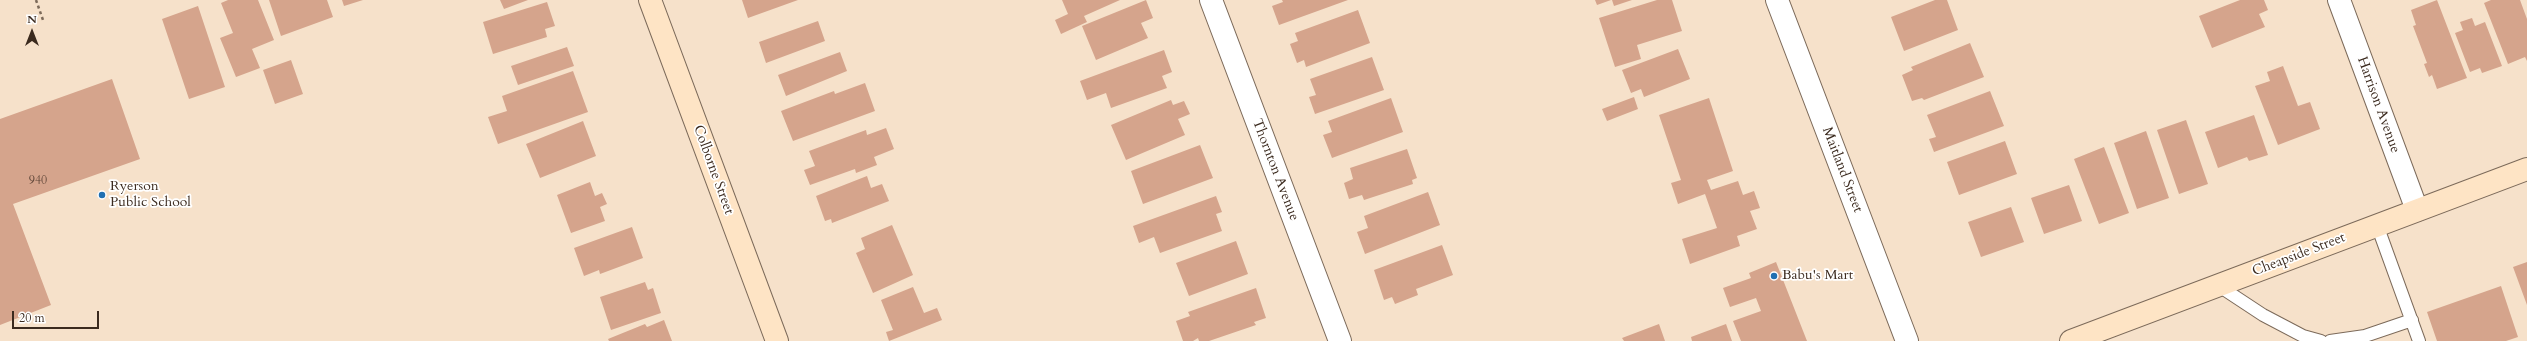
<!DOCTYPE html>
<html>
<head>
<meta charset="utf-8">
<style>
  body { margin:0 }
  #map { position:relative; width:2527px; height:341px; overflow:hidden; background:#f6e1ca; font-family:Cardo,serif }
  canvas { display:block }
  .north { position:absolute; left:12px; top:12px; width:40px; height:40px; -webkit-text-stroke:3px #fff; paint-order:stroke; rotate:0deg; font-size:11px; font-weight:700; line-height:16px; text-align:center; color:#3b2a1e }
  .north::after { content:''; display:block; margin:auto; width:14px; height:18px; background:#3b2a1e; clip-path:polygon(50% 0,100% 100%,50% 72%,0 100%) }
  .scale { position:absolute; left:12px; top:311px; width:87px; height:18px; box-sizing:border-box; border:2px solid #3b2a1e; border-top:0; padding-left:5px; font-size:12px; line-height:14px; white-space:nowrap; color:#3b2a1e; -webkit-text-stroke:3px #fff; paint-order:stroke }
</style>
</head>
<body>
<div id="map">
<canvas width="2527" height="341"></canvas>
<div class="north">N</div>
<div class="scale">20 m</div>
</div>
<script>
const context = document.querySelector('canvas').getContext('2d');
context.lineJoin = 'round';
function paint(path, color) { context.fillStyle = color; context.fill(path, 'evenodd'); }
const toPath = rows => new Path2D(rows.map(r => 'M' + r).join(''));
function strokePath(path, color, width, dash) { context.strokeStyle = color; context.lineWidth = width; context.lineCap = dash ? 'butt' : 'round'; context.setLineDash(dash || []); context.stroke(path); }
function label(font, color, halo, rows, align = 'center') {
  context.font = font + ' Cardo,serif'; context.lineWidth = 3.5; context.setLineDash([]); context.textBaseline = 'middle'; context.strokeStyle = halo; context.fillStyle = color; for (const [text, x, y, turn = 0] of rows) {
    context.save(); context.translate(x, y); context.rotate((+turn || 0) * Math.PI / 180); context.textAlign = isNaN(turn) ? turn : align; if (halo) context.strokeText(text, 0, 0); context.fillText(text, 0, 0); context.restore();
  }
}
paint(toPath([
  [228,0,258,0,274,40,252,49,260,68,236,77,220,38,233,33,221,3],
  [269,0,327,0,333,17,281,36],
  [342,0,363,0,344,6],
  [500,0,528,0,504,9],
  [742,0,798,0,748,18],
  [1062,0,1120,0,1084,16,1087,22,1061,34,1055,20,1068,14],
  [1146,0,1153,18,1141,23,1148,38,1096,60,1082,26],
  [1282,0,1348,0,1279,25,1272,6,1283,2],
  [1595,0,1611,0,1597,5],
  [1612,0,1632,0,1614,6],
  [1657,0,1672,0,1682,31,1637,45,1641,59,1615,67,1599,18],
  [1935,0,1947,0,1958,30,1904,51,1891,17],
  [2240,0,2264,0,2268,10,2259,14,2265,27,2212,48,2199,16],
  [2437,0,2467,78,2437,89,2432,75,2429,77,2424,64,2427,63,2413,26,2416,25,2411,10],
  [2491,0,2520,0,2527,19,2527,61,2525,57,2508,64,2484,3],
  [547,2,555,26,545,29,547,37,493,54,483,22],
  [198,6,225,87,189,99,162,19],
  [1358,10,1370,43,1306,67,1304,60,1297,63,1290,44,1298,41,1295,33],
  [2472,18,2475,26,2485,22,2502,66,2482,73,2480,68,2470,72,2455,33,2463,30,2460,22],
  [818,21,825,41,766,63,759,42],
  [1970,43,1984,77,1924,100,1922,98,1912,101,1902,75,1913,70,1911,67],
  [567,47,574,66,518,85,511,66],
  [1678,49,1690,79,1644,97,1641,89,1631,93,1622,70],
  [1164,50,1172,72,1162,76,1167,88,1111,108,1106,93,1087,100,1080,81],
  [840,52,847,71,786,96,778,75],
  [1372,57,1384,90,1315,114,1309,97,1316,95,1310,79],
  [291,60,303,94,275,104,263,70],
  [2283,66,2298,106,2310,102,2320,129,2278,145,2255,86,2270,81,2267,72],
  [573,71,588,112,498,144,488,117,507,111,502,96],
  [112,79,140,159,13,204,51,305,0,325,0,119],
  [865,83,875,111,793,141,781,111,834,91,835,94],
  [1990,91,2004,126,1934,152,1929,139,1936,137,1927,115],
  [1634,97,1638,109,1607,121,1602,109],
  [1391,98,1403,132,1332,158,1323,135,1332,132,1328,121],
  [1709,98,1733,171,1707,180,1711,190,1738,181,1743,195,1754,191,1760,208,1750,211,1757,229,1737,236,1740,246,1690,264,1682,239,1717,228,1705,194,1678,204,1671,183,1681,180,1659,115],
  [1171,100,1173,105,1184,101,1190,114,1178,119,1185,135,1126,160,1111,125],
  [2254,115,2268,155,2249,161,2247,157,2218,168,2205,132],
  [2186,120,2208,184,2179,194,2157,130],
  [583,121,596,156,540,178,526,144],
  [886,128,894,149,874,157,877,165,856,173,855,169,810,185,804,170,815,166,809,151,866,130,867,135],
  [2146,131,2169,198,2137,209,2114,143],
  [2005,141,2017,174,1959,195,1947,162],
  [1200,145,1213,178,1143,204,1131,171],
  [2104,147,2129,213,2099,224,2074,159],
  [1407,149,1417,178,1412,180,1413,184,1364,200,1362,195,1349,199,1344,183,1353,179,1350,168],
  [867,176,871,188,882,184,889,201,832,223,831,219,825,221,816,196],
  [590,182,595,196,602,193,607,204,600,207,605,221,571,233,557,195],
  [2069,185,2082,221,2044,234,2031,198],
  [1428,192,1440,225,1365,254,1357,232,1368,228,1364,216],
  [1216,196,1222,212,1216,214,1222,231,1160,253,1154,237,1139,243,1133,226],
  [2011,207,2024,242,1981,257,1968,222],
  [892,225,913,275,873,293,856,253,865,249,861,238],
  [632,227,643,258,600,274,599,270,584,276,574,248],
  [1236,241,1248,274,1189,296,1176,263],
  [1442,245,1453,275,1416,289,1418,295,1395,304,1392,297,1384,300,1374,270],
  [1776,262,1807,341,1741,341,1733,321,1761,311,1756,298,1730,307,1723,288,1751,278,1749,273],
  [2527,262,2527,305,2513,267],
  [645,282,648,290,653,288,661,313,611,330,600,297],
  [2501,286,2518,337,2506,341,2437,341,2427,312],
  [913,287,924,313,937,308,942,320,889,341,886,332,893,330,881,300],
  [1256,288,1266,318,1254,322,1256,325,1209,341,1199,341,1198,338,1193,341,1183,341,1176,321,1190,316,1188,312],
  [664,320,672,341,609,341,608,339,645,324,647,327],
  [1659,324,1665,341,1624,341,1622,338],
  [1726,324,1732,341,1692,341,1691,337]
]), '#d5a48c');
const lane = toPath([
  [2377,225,2419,341],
  [2219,286,2263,315,2303,336,2321,341],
  [2330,341,2365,336,2412,320]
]);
const street = toPath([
  [1211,0,1340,341],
  [1777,0,1907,341],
  [2339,0,2417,210]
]);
const secondary = toPath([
  [650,0,777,341],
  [2071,341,2527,169]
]);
strokePath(lane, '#7c6a5a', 14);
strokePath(street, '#7c6a5a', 24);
strokePath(secondary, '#7c6a5a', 24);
strokePath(toPath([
  [36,0,43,20]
]), '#7c6a5a', 2.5, [3, 3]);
strokePath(lane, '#fff', 12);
strokePath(street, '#fff', 22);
strokePath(secondary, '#fee4c5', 22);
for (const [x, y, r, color] of [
  [102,195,4,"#1f6fb2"],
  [1774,276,4,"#1f6fb2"]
]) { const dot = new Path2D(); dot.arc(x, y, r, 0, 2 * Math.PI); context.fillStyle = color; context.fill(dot); strokePath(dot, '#fff', 1.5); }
label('12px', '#62483a', null, [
  ["940",38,181]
]);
label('14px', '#3b2a1e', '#fff', [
  ["Harrison Avenue",2378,105,70],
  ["Colborne Street",713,170,70],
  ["Thornton Avenue",1275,170,69],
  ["Maitland Street",1842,170,69],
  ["Cheapside Street",2299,255,-21]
]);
label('14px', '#3b2a1e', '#fff', [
  ["Ryerson",110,187],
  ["Public School",110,203],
  ["Babu's Mart",1782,276]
], 'left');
</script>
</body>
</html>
